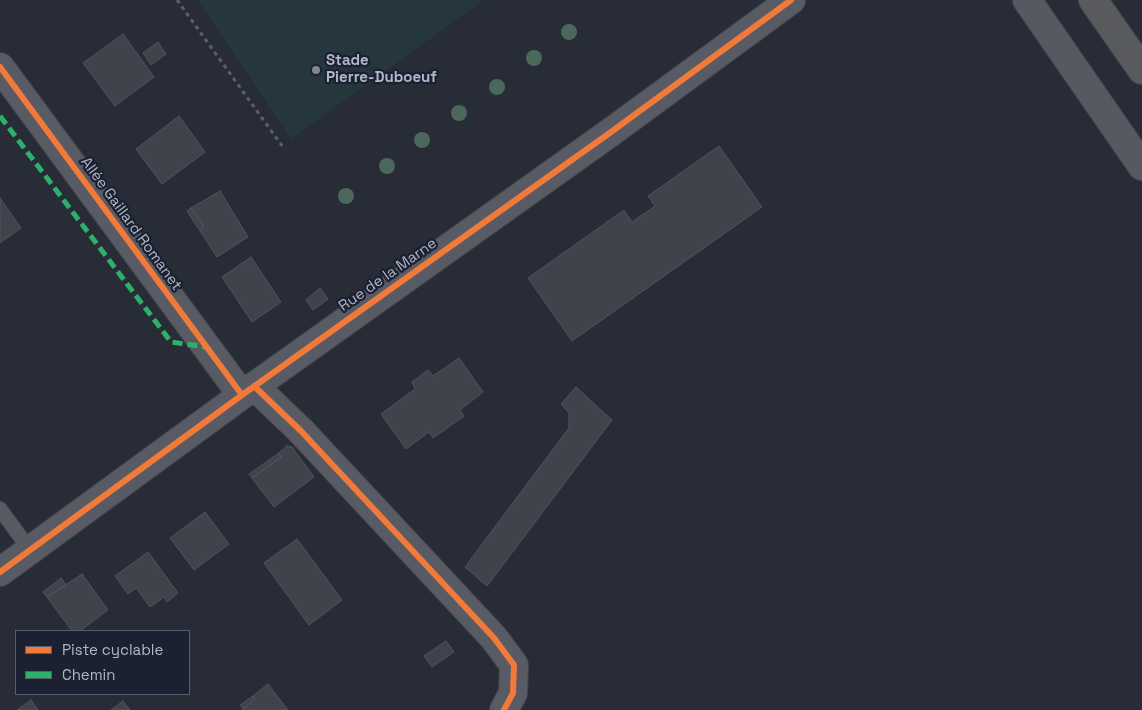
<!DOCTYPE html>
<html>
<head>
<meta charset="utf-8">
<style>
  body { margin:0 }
  #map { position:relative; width:1142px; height:710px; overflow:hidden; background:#282c36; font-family:"Space Grotesk",sans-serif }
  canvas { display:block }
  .legend { position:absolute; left:15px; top:630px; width:175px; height:65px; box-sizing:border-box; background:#1b2131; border:1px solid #575d6d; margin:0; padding:6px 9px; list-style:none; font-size:15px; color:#b1b7c8 }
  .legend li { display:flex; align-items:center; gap:10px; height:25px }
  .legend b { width:25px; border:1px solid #575d6d }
</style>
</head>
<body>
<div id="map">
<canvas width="1142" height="710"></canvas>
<ul class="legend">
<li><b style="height:6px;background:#f17a3a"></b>Piste cyclable</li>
<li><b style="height:6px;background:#2db169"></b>Chemin</li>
</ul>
</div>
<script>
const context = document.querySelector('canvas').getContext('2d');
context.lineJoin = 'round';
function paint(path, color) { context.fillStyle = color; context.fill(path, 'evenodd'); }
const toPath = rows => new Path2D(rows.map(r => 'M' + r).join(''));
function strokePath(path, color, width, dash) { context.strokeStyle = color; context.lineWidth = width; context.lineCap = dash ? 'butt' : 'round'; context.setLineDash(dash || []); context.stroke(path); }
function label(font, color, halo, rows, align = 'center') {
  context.font = font + ' "Space Grotesk",sans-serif'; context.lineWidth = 4.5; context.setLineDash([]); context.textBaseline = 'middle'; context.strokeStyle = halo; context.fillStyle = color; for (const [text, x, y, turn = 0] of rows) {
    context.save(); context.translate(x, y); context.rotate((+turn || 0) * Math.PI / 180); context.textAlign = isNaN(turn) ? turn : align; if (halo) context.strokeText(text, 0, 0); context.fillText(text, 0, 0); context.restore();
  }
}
paint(toPath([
  [198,0,484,0,291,139]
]), '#25363c');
const building = toPath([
  [123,34,154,77,115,106,83,63,123,34],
  [158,42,166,54,151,65,143,53,158,42],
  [179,116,205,152,162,184,136,149,179,116],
  [719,146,762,207,572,341,528,278,624,210,632,222,655,206,648,196,719,146],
  [220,191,248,237,217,257,200,231,204,227,191,208,220,191],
  [0,198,21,228,0,243,0,198],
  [191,208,204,227,200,231,187,211,191,208],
  [251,257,281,302,252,322,222,277,251,257],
  [320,288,328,299,313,310,306,300,320,288],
  [459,358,483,392,460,410,464,416,433,438,429,432,406,449,381,414,415,389,412,382,428,370,433,376,459,358],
  [576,387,612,420,487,586,465,567,569,428,569,413,561,404,576,387],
  [287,446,292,447,314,477,274,507,252,478,281,457,279,453,287,446],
  [279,453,281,457,252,478,249,474,279,453],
  [205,512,229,544,194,570,170,538,205,512],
  [297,539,342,600,309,625,264,563,297,539],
  [148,552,178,593,167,602,164,597,150,607,136,588,128,594,115,576,148,552],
  [82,574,108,610,80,631,72,631,47,597,82,574],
  [61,578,66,585,47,597,43,592,61,578],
  [446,641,454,652,432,667,424,656,446,641],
  [268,684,288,710,242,710,255,699,253,696,268,684],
  [253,696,255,699,243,709,240,705,253,696],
  [31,700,38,710,17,710,31,700],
  [123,701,130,710,111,710,123,701]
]);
paint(building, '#3f434c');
strokePath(building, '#50545e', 1);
const lane = toPath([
  [0,509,30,550]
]);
const street = toPath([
  [0,67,242,395],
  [254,386,301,431,494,638,514,665,513,693,504,710],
  [0,572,242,395,611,132,791,0]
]);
const secondary = toPath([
  [1027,0,1142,166]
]);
const highway = toPath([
  [1093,0,1142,70]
]);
strokePath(lane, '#44474f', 16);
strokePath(street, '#44474f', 30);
strokePath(secondary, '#44474f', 30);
strokePath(highway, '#454851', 30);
strokePath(toPath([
  [177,0,283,147]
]), '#5b5f68', 3, [4, 4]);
strokePath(lane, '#585b64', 14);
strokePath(street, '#585b64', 28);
strokePath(secondary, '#575962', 28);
strokePath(highway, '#585a5e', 28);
strokePath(toPath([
  [0,116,171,342,206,347]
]), '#2db169', 5, [10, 5]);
strokePath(toPath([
  [0,67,242,395],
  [254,386,301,431,494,638,514,665,513,693,504,710],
  [0,572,242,395,611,132,791,0]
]), '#f17a3a', 6);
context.fillStyle = '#4b685b';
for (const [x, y] of [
  [569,32],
  [534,58],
  [497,87],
  [459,113],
  [422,140],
  [387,166],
  [346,196]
]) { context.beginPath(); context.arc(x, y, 8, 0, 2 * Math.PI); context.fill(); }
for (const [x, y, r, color] of [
  [316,70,5,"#818695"]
]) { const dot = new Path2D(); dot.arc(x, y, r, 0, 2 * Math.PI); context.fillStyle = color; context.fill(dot); strokePath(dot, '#1b2131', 2); }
label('bold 15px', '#b1b7c8', '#1b2131', [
  ["Stade",326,61],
  ["Pierre-Duboeuf",326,78]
], 'left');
label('15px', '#b1b7c8', '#1b2131', [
  ["Allée Gaillard Romanet",131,224,54],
  ["Rue de la Marne",388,275,-35]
]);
</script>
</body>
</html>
